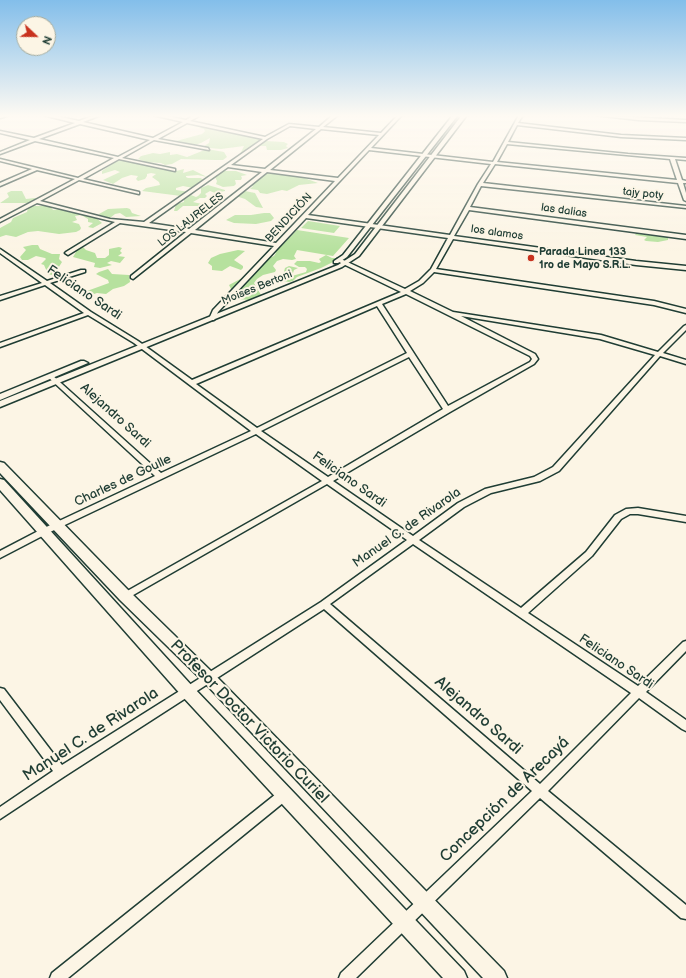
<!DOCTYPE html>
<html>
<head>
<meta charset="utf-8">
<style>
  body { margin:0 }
  #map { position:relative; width:686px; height:978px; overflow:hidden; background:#fcf5e5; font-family:"Balsamiq Sans",sans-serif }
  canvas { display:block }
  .north { position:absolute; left:16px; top:16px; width:40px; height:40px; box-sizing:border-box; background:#fcf5e5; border:1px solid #a4ab9e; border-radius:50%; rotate:112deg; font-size:11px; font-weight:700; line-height:16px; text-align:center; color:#1f3d34 }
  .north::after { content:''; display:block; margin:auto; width:14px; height:18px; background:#c8321e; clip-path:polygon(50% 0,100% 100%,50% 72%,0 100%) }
</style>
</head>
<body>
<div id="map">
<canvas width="686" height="978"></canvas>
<div class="north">N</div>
</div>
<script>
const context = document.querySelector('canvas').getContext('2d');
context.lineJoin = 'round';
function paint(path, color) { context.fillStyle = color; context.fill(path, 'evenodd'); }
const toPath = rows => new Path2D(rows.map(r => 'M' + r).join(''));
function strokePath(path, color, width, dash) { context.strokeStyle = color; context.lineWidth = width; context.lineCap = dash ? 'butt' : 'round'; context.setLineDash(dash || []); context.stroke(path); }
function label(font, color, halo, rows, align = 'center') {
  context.font = font + ' "Balsamiq Sans",sans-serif'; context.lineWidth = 4; context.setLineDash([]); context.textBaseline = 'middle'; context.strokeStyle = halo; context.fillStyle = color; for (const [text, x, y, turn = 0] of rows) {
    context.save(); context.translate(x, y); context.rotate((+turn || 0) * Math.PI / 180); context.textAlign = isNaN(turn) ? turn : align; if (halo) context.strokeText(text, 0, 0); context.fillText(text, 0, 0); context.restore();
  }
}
paint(toPath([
  [202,127,262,137,266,141,284,142,288,144,286,146,288,148,281,150,267,150,266,146,260,146,255,150,248,150,240,154,244,146,221,149,209,148,204,146,209,143,210,138,201,143,195,145,176,141,202,134,205,131,204,129,199,128],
  [207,149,224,152,227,157,223,160,215,160,181,159,172,164,165,165,161,163,146,162,138,159,141,156,153,153,160,154,170,152,170,155,177,154,187,157],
  [125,159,140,163,166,167,165,170,173,169,172,172,184,169,183,173,193,170,207,177,198,175,186,176,186,177,188,178,201,178,204,181,193,188,183,186,176,188,176,190,190,192,181,196,142,191,146,188,160,185,159,182,152,177,156,174,151,173,147,174,147,176,145,179,138,181,136,179,138,176,131,175,122,178,113,184,103,180,120,172,115,170,102,174,102,171,115,162],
  [222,171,236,171,247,175,241,176,242,178,241,180,235,180,236,184,234,186,223,187,216,184,217,181,215,177],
  [266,172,299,176,318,183,299,185,287,191,282,190,267,194,260,193,258,190,250,189,253,186,251,185],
  [208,185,225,190,225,191,215,193,210,191,205,194,207,196,205,198,200,198,193,202,202,204,199,206,183,206,177,211,174,211,176,204,184,202,184,199,191,195,196,197,198,196,201,193,201,188],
  [11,191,22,191,26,199,35,198,38,200,32,203,0,203,9,197,7,193],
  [245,191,255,193,263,208,256,207,245,199,236,196,239,192],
  [32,206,50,206,53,210,60,209,73,213,82,212,94,216,102,223,93,228,88,227,93,223,88,222,88,219,81,215,75,216,77,220,72,222,79,224,81,228,80,230,76,232,59,234,38,231,28,232,16,237,6,235,0,237,0,228,11,222,13,218,27,212,28,208],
  [127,208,130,209,132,213,141,216,126,217,120,213,115,214,110,218,107,218,100,216,99,214,108,209],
  [264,213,270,213,274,218,271,221,256,224,234,223,226,220,235,215,251,215],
  [308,221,340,226,334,233,301,228],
  [297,230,349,238,333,256,297,250,294,256,296,259,292,260,283,259,277,261,273,266,276,270,275,272,263,275,257,279,254,283,261,295,260,298,249,300,239,299,236,291,231,289,229,285,246,276,267,259,274,256,276,253,273,250,280,247],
  [637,232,668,236,668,240,658,242,646,241,644,240,647,237,635,235],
  [32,245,38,245,40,249,52,254,60,254,59,259,62,262,57,270,52,275,48,274,44,265,41,264,46,259,45,258,36,256,28,260,22,260,20,257,26,250,23,247],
  [81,245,86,250,95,253,97,258,105,258,109,255,109,249,119,247,122,248,120,251,122,253,118,256,125,257,120,263,111,261,107,263,112,265,100,268,94,267,95,263,73,257,76,252,74,250],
  [238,250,245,251,234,260,243,266,243,268,241,270,230,266,222,271,212,270,212,266,208,263,211,258,220,254],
  [326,255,332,258,341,258,321,268,297,277,293,281,289,282,283,281,282,279,285,268,289,266,298,268,294,270,292,276,306,272,307,269,305,267,299,267,294,264,297,261,310,261,319,263,321,262,319,259],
  [108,269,112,274,129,275,130,282,124,286,113,289,106,294,97,293,88,296,86,293,87,291,109,283,108,280,96,274,99,272]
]), '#b6e19e');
const minor = toPath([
  [8,115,7,116,0,118,0,116,8,115],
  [43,115,52,115,79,121,95,115,101,115,83,122,153,138,183,122,153,115,162,115,186,120,195,115,201,115,190,121,265,137,289,124,319,127,333,115,338,115,323,127,381,133,398,115,402,115,371,148,493,162,519,115,523,115,518,123,621,135,686,138,686,140,621,137,517,125,508,142,628,154,686,158,686,160,675,159,682,180,686,181,686,183,683,183,686,193,686,201,684,200,678,183,495,164,483,183,686,206,686,208,481,186,470,207,686,235,686,239,469,210,454,236,636,261,686,266,686,270,636,265,453,239,436,269,654,301,686,309,686,313,654,305,434,272,423,283,410,291,453,312,601,335,658,352,684,326,686,325,686,330,663,353,686,360,686,364,660,356,559,471,540,481,491,493,464,507,419,540,521,608,586,552,615,515,626,509,638,508,686,516,686,522,638,514,630,514,621,519,592,556,528,613,638,686,683,642,686,641,686,651,646,692,686,720,686,731,682,729,639,698,548,791,686,905,686,919,681,918,540,798,356,978,339,978,341,973,532,791,324,609,65,776,0,819,0,807,53,771,0,700,0,688,4,689,62,765,321,602,407,540,327,484,128,598,122,598,120,596,122,594,322,481,256,434,48,533,0,558,0,551,42,529,155,476,48,377,48,375,52,375,161,473,251,431,134,343,88,315,0,347,0,343,84,313,45,285,0,300,0,296,42,283,0,253,0,249,47,281,81,270,85,270,85,272,50,283,91,312,138,341,192,380,401,292,337,261,337,259,341,259,405,289,419,281,431,269,448,238,306,218,218,312,214,320,210,320,209,319,213,310,274,246,191,233,133,279,131,278,131,276,186,232,120,223,68,255,65,253,66,252,115,222,37,203,0,222,0,219,75,179,37,170,0,186,0,183,32,169,0,161,0,159,78,178,114,158,35,141,0,154,0,152,30,140,0,133,0,131,34,138,75,123,43,115],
  [187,123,263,139,144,222,110,219,40,201,79,180,139,194,139,192,83,179,119,159,175,171,175,169,122,158,154,140,209,150,208,148,158,139,187,123],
  [80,124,150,140,118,157,39,139,80,124],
  [290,126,316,129,265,169,231,165,267,139,290,126],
  [321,129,379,135,338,178,270,170,321,129],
  [507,144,670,159,677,180,497,162,507,144],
  [369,150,491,164,478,184,450,235,308,215,369,150],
  [228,167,262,172,189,229,149,223,228,167],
  [267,172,335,181,276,243,195,230,267,172],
  [406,294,530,356,532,359,530,362,448,406,382,304,406,294],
  [377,306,407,353,257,428,196,384,377,306],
  [461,316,600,339,655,355,553,467,534,477,485,489,458,503,413,536,333,481,450,412,534,364,538,359,535,354,461,316],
  [409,357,443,409,328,477,261,431,409,357],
  [413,544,631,693,540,784,330,604,413,544],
  [595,115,686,120,686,122,638,120,595,115],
  [285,789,289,790,291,794,289,798,68,978,50,978,52,973,281,790,285,789]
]);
const tertiary = toPath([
  [453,115,458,115,347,257,338,263,334,263,334,261,343,255,453,115],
  [462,115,467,115,359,256,342,267,0,407,0,401,338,265,355,254,462,115],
  [81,361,84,361,88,363,0,400,0,394,81,361]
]);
const secondary = toPath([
  [0,462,4,463,130,592,214,674,504,971,507,978,483,978,204,682,120,600,0,473,0,462],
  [0,479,4,480,193,687,464,971,467,978,443,978,183,697,0,490,0,479]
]);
strokePath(minor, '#1f3d34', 3);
strokePath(tertiary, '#1f3d34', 3);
strokePath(secondary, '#1f3d34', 3);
paint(minor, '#fcf5e5');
paint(tertiary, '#fcf5e5');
paint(secondary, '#fcf5e5');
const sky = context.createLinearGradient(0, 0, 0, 252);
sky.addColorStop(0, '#83beea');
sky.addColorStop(0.46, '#fefaf3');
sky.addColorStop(1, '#fefaf300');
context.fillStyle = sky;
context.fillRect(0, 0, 686, 252);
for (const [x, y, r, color] of [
  [531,258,4,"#c8321e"]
]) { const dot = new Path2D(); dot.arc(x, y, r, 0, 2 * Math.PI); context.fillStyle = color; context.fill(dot); strokePath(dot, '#fcf5e5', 1.5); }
label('11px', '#1f3d34', '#fcf5e5', [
  ["tajy poty",643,194,6],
  ["las dalias",564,211,8],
  ["BENDICIÓN",289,218,-47],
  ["LOS LAURELES",191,220,-38],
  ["los alamos",497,233,8],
  ["Moises Bertoni",257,288,-22]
]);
label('bold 11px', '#1f3d34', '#fcf5e5', [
  ["Parada Linea 133",539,252],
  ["1ro de Mayo S.R.L.",539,265]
], 'left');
label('13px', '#1f3d34', '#fcf5e5', [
  ["Feliciano Sardi",84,293,34],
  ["Alejandro Sardi",115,416,42],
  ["Feliciano Sardi",349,480,35],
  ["Charles de Goulle",123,481,-25],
  ["Manuel C. de Rivarola",407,528,-35],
  ["Feliciano Sardi",616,662,34]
]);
label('16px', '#1f3d34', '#fcf5e5', [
  ["Alejandro Sardi",478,716,41],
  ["Profesor Doctor Victorio Curiel",249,722,46],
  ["Manuel C. de Rivarola",91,735,-33],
  ["Concepción de Arecayá",505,800,-44]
]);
</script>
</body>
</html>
